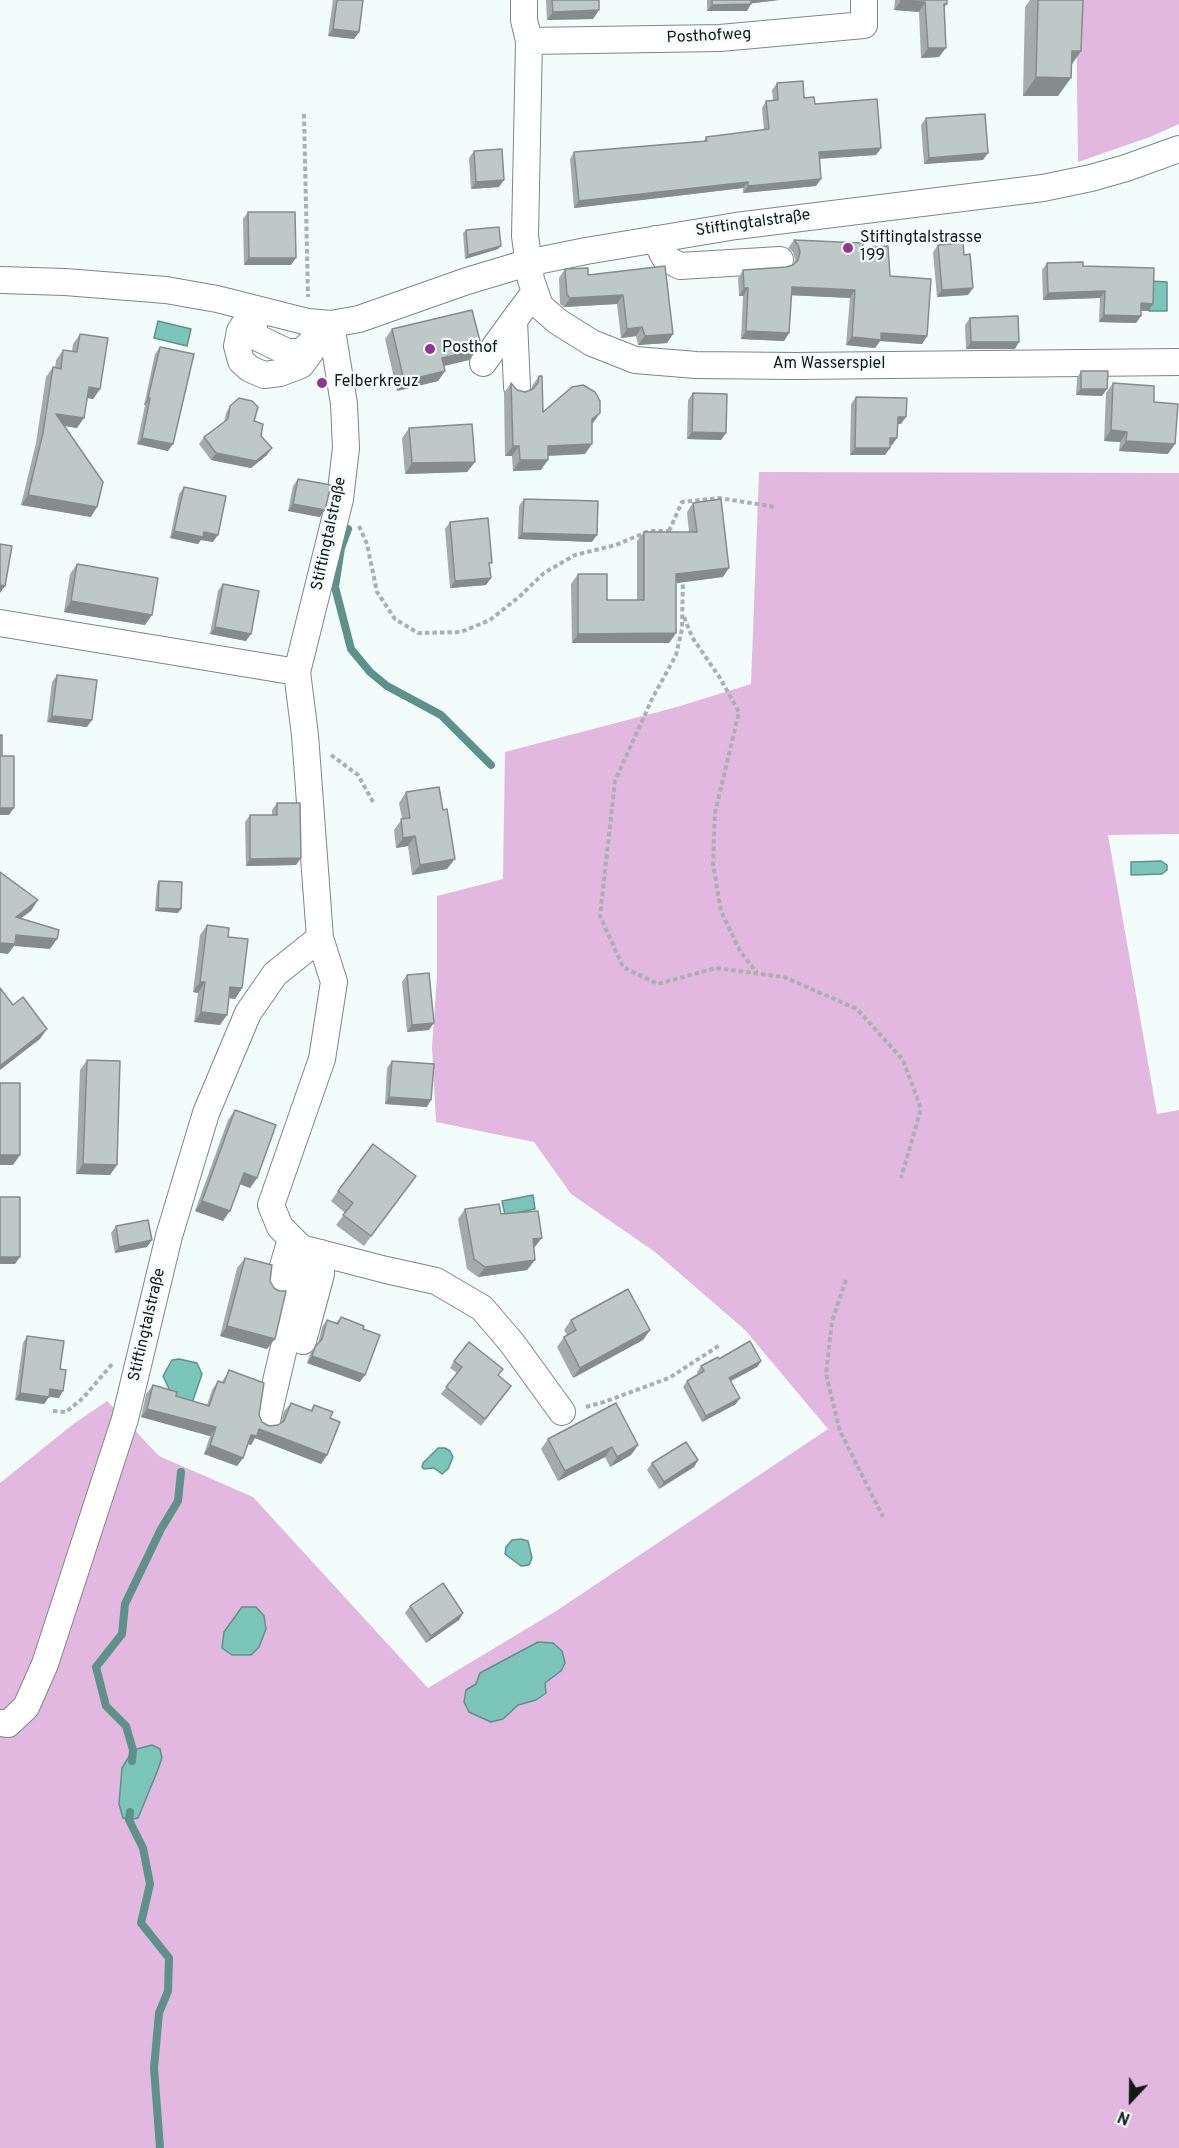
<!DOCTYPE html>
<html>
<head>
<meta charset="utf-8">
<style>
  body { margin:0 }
  #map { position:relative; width:1179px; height:2148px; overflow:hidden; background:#f2fdfb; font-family:Overpass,sans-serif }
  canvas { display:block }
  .north { position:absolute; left:1101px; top:2070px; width:60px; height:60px; -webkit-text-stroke:4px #f2fdfb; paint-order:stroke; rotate:202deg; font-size:16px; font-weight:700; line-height:24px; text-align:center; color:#141817 }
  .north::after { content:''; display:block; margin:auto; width:21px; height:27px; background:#141817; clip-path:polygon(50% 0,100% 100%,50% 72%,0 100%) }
</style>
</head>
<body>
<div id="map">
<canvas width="1179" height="2148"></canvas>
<div class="north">N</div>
</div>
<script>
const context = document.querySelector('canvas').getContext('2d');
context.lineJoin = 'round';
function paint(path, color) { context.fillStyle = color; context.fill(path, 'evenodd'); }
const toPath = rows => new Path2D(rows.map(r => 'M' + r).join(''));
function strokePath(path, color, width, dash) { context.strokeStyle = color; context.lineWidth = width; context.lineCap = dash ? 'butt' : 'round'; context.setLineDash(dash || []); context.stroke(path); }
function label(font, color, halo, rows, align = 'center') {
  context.font = font + ' Overpass,sans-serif'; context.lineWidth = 4.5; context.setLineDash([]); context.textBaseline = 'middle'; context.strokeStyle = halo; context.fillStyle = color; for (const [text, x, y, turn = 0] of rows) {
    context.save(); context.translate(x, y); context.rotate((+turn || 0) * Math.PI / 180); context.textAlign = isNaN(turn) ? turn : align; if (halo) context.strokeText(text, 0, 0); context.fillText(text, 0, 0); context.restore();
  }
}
paint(toPath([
  [1076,0,1179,0,1179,124,1150,137,1078,162],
  [759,472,1179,473,1179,834,1108,835,1157,1114,1179,1110,1179,2148,0,2148,0,1483,72,1425,107,1401,159,1456,253,1497,428,1688,556,1611,828,1429,745,1330,655,1252,571,1194,534,1142,436,1122,432,1047,437,976,437,896,503,879,505,752,677,707,751,684],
  [132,1754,162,1758,138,1818,128,1758]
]), '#e2b8e0');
const water = toPath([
  [1149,281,1167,282,1167,311,1149,311,1149,281],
  [158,321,191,329,187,346,154,338,158,321],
  [1161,861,1167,865,1167,870,1162,874,1131,875,1131,862,1161,861],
  [533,1195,535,1209,505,1215,502,1201,533,1195],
  [179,1359,197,1363,202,1374,189,1412,171,1393,163,1376,172,1360,179,1359],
  [438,1448,445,1448,450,1451,453,1457,448,1469,442,1474,434,1468,424,1469,422,1467,423,1463,438,1448],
  [521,1539,528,1541,532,1558,529,1565,521,1566,505,1554,506,1547,512,1540,521,1539],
  [242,1607,256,1607,264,1616,266,1629,259,1647,251,1655,232,1655,222,1648,224,1632,242,1607],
  [538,1642,553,1643,562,1651,565,1663,561,1671,545,1683,546,1693,536,1700,518,1705,503,1719,491,1722,469,1712,464,1702,466,1690,476,1684,480,1673,538,1642],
  [152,1745,160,1749,162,1758,157,1772,138,1818,129,1820,123,1818,119,1804,122,1768,133,1750,152,1745]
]);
paint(water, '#7cc5ba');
strokePath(water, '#5d9189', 1.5);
strokePath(toPath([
  [348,529,341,548,335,587,351,649,370,672,387,686,441,715,491,765],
  [132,1761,133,1750,126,1726,106,1706,96,1667,122,1634,125,1604,161,1529,178,1501,181,1472],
  [130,1812,129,1820,143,1848,150,1884,141,1923,169,1958,168,1991,159,2013,154,2068,160,2148]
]), '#5d9189', 8);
const minor = toPath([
  [524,0,524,20,529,41,525,236,531,280,540,306,557,321,592,343,635,360,696,365,795,366,1179,362],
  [529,41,720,38,864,25,864,0],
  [655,239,665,258,680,266,780,260],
  [0,280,65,282,166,290,217,299,308,322,331,324,359,319,467,281,527,263,586,251,736,226,1043,188,1091,178,1126,168,1179,149],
  [254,309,240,331,237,346,241,361,250,369,264,375,280,373,301,365,331,324],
  [254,309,254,336,287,352,301,352,316,338],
  [331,324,344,404,346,448,340,499,297,672,305,735,320,938,334,982,322,1059,271,1205,280,1227,301,1248,386,1270,436,1281,482,1308,512,1343,562,1412],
  [483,363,514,320],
  [517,387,514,320,535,292],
  [0,623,297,672],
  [277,1287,291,1239],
  [303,1341,321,1274,321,1253],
  [267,1420,303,1266,301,1248],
  [0,1723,8,1724,26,1707,45,1664,125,1419,169,1236,206,1113,248,1013,275,974,320,938]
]);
strokePath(minor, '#7d8785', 28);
strokePath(toPath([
  [304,114,308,297],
  [359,526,367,544,377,592,395,619,418,633,461,632,490,620,519,597,544,573,575,555,616,545,649,531,669,531,672,534],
  [669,531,682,502,719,498,776,507],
  [683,577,682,629,676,655,652,699,615,781,600,916,623,967,658,984,716,968,784,977,857,1009,903,1060,921,1109,901,1178],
  [684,617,692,637,720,678,739,712,715,813,713,864,721,911,740,951,757,973],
  [331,755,358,775,373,802],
  [846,1280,832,1321,826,1374,840,1431,883,1517],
  [586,1407,604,1402,669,1378,720,1345],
  [53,1411,66,1412,83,1398,113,1363]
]), '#a8b1af', 4, [4.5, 3]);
strokePath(minor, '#fff', 26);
paint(toPath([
  [333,0,363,0,359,32,354,39,328,36],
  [546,0,599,0,599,10,593,19,547,20],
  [707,0,779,0,751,3,747,11,707,11],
  [895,0,947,0,947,4,944,8,939,57,921,58,919,12,894,10],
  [1030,0,1083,0,1081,51,1071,65,1058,96,1023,96,1025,7],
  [777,83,815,104,881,148,876,155,819,159,816,186,743,193,743,188,574,208,570,159,574,152,704,141,706,137,764,130,762,108,766,101,773,100,772,90],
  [926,118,983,160,924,164,921,125],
  [474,151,499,187,471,189,469,158],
  [248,212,291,265,244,265,243,219],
  [466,230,498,249,465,259,463,233],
  [794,240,863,248,890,276,927,336,922,344,880,341,875,348,846,345,850,298,791,295,789,333,784,341,741,339,743,296,739,296,738,278,743,270,786,267,794,264,795,260,793,252,788,248],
  [938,245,973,288,968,295,937,297,933,252],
  [1047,263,1148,311,1141,311,1141,316,1136,323,1099,322,1100,298,1043,300,1042,270],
  [665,266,673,334,667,343,638,345,636,336,621,338,617,304,564,307,560,304,559,278,565,269,588,275],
  [970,318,1015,349,966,349,965,325],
  [392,329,476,350,469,360,444,366,445,371,438,381,397,391,385,339],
  [80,334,100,389,93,399,87,398,77,428,64,426,91,517,21,505,36,443,46,377,53,367,55,368,56,360,63,350,72,351,73,344],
  [160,347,168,451,137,444,145,405,144,405,155,354],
  [1081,371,1102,396,1076,395,1077,378],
  [539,376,543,412,600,413,592,424,585,454,548,456,541,470,513,471,512,456,505,456,504,393,511,383,517,390,525,392,531,390,532,386],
  [1113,383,1154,402,1168,454,1119,451,1120,442,1104,441,1106,393],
  [693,393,726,433,721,440,687,439,688,400],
  [856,397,901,424,897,424,892,445,890,445,890,448,885,455,850,455,851,404],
  [230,406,254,421,261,436,267,455,251,468,211,460,199,444,204,437,224,422,226,413],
  [409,428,475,462,467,472,405,474,402,438],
  [298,479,320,517,288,511,293,486],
  [184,487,213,542,201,540,198,544,170,538,179,494],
  [524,499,592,542,518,539,519,506],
  [693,503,723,577,676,583,676,633,669,643,572,643,571,584,578,574,607,600,637,600,637,541,644,532,689,532,687,512],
  [450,522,490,566,491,578,486,585,450,588,445,529],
  [77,564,145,625,64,612,70,574],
  [223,584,246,641,210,634,218,591],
  [57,675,87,727,47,722,52,682],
  [406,792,447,869,412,875,408,846,396,848,394,830,402,819,399,803],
  [277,803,296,865,246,866,245,822,250,815,272,815,272,810],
  [159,881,178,913,155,911,157,884],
  [207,925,228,937,242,988,235,999,229,998,220,1025,194,1022,198,993,193,992,200,935],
  [407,975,429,1030,407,1032,402,982],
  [87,1060,110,1175,76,1174,80,1070],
  [392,1061,427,1107,385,1104,387,1068],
  [235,1110,257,1178,250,1188,240,1184,223,1221,195,1211,228,1120],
  [416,1176,364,1246,336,1225,345,1213,331,1201,338,1191],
  [465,1209,501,1214,534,1248,533,1248,535,1260,527,1270,478,1277,467,1269,458,1219],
  [116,1226,147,1247,115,1253,111,1233],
  [245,1258,270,1281,267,1349,220,1336,237,1268],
  [341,1317,363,1329,360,1382,307,1363,310,1354,318,1344,322,1327,327,1320,336,1323],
  [571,1320,650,1330,643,1340,573,1378,557,1347,564,1337,567,1335,564,1330],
  [27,1336,60,1369,59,1398,49,1397,44,1404,15,1400,23,1343],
  [719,1359,761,1361,757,1367,731,1381,736,1404,702,1422,683,1387,687,1381,698,1375,697,1372,701,1366],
  [454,1361,507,1392,481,1426,441,1394,457,1373,450,1368],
  [229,1370,262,1422,269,1426,278,1425,280,1424,284,1411,291,1403,310,1411,314,1405,330,1418,327,1455,321,1464,255,1438,251,1445,248,1444,243,1458,237,1466,204,1454,210,1436,141,1417,146,1394,153,1385,176,1396,207,1405,212,1390,218,1381,222,1382],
  [548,1439,638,1445,631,1455,610,1467,605,1457,558,1481,541,1449],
  [698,1460,694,1467,659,1489,647,1470,652,1463],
  [410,1606,463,1613,459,1620,426,1643,405,1613]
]), '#a3acaa');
paint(toPath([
  [749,0,779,0,747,4],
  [901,1,925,2,919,12,894,10],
  [751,4,747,11,707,11,712,5],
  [599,10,593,19,547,20,553,12],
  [333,29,359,32,354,39,328,36],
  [928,48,946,48,939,57,921,58],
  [1072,51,1081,51,1068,70],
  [1036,77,1071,78,1058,96,1023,96],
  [881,148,876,155,814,159,819,152],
  [988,153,983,160,924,164,929,158],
  [821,179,816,186,743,193,748,186],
  [504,180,499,187,471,189,476,182],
  [748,182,743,188,574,208,579,201],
  [501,246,498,249,465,259,468,255],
  [249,258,296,258,291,265,244,265],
  [792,287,855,290,850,298,786,295],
  [744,288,748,288,743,296,739,296],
  [973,288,968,295,937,297,942,290],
  [1105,291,1100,298,1043,300,1048,293],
  [623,295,617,304,564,307,570,298],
  [1141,303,1153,304,1148,311,1136,310],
  [1104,315,1141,316,1136,323,1099,322],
  [642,327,636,336,621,338,627,329],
  [746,331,789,333,784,341,741,339],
  [881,333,927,336,922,344,880,341,875,348,846,345,852,337],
  [673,334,667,343,638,345,645,336],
  [971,342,1019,342,1015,349,966,349],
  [476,350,469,360,435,368,442,358],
  [445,371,438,381,397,391,404,381],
  [89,387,100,389,93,399,82,397],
  [1081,389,1107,389,1102,396,1076,395],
  [148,398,150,398,145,405,144,405],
  [600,413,593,423,585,429,592,419],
  [56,414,84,418,77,428,49,423],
  [898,417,906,417,901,424,893,424],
  [1111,430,1127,432,1120,442,1104,441],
  [692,432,726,433,721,440,687,439],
  [142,438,173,444,168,451,137,444],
  [890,438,897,438,892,445,885,445],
  [1126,441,1175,444,1168,454,1119,451],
  [592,444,585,454,541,456,548,446],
  [513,446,519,446,512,456,505,456],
  [272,448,267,455,251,468,211,460,216,453],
  [855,448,890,448,885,455,850,455],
  [520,460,548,460,541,470,513,471],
  [475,462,467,472,405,474,412,463],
  [28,495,97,507,91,517,21,505],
  [293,504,325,510,320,517,288,511],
  [174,531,204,532,218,535,213,542,201,540,198,544,170,538],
  [522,533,597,535,592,542,518,539],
  [729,568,723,577,669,584,676,574],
  [491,578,486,585,450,588,455,581],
  [0,585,5,586,0,593],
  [71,601,152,615,145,625,64,612],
  [215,627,251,634,246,641,210,634],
  [676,633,669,643,572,643,578,634],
  [52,716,92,720,87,727,47,722],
  [0,808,14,808,9,815,0,815],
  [415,836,408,846,396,848,403,838],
  [301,858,296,865,246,866,250,859],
  [455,859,447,869,412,875,420,865],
  [38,900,31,911,9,927,16,917],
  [158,908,181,909,178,913,155,911],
  [16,935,57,939,50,949,14,946,8,954,0,953,0,943],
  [200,982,205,982,198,993,193,992],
  [230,987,242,988,235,999,223,997],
  [201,1012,227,1015,220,1025,194,1022],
  [434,1023,429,1030,407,1032,412,1025],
  [47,1029,40,1039,0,1070,0,1066],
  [389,1097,431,1100,427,1107,385,1104],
  [0,1155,20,1155,13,1165,0,1165],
  [83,1164,117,1165,110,1175,76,1174],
  [244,1173,257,1178,250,1188,237,1183],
  [202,1201,230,1211,223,1221,195,1211],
  [542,1238,534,1248,526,1249,533,1239],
  [152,1240,147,1247,115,1253,119,1247],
  [0,1257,20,1257,15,1264,0,1264],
  [535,1260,527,1270,478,1277,485,1267],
  [227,1326,275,1339,267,1349,220,1336],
  [650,1330,643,1340,573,1378,580,1368],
  [312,1356,365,1375,360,1382,307,1363],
  [761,1361,757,1367,725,1384,729,1378],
  [50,1389,63,1391,59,1398,45,1396],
  [20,1393,49,1397,44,1404,15,1400],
  [740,1398,736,1404,702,1422,706,1416],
  [147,1409,216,1427,210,1436,141,1417],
  [259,1429,327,1455,321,1464,255,1438,251,1445,245,1443,251,1435],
  [210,1445,243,1458,237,1466,204,1454],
  [638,1445,631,1455,610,1467,617,1457],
  [612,1447,605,1457,558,1481,565,1471],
  [698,1460,694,1467,659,1489,664,1482],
  [463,1613,459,1620,426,1643,431,1636]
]), '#858c8b');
const building = toPath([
  [337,0,363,0,359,32,333,29,337,0],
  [552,0,599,0,599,10,553,12,552,0],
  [712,0,751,0,751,4,712,5,712,0],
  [901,0,947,0,947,4,944,4,946,48,928,48,925,2,901,1,901,0],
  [1038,0,1083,0,1081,51,1072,51,1071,78,1036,77,1038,0],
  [803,81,804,98,814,97,815,104,877,99,881,148,819,152,821,179,748,186,748,182,579,201,574,152,707,141,706,137,769,129,766,101,778,100,777,83,803,81],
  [985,114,988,153,929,158,926,118,985,114],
  [502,149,504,180,476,182,474,151,502,149],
  [248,212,295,212,296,258,249,258,248,212],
  [499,227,501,246,468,255,466,230,499,227],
  [794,240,863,243,863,248,888,246,890,276,931,279,927,336,881,333,881,340,852,337,855,290,792,287,789,333,746,331,748,288,744,288,743,270,786,267,793,265,798,260,800,252,798,245,794,240],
  [963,243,964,255,970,254,973,288,942,290,938,245,963,243],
  [1083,262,1083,266,1154,268,1153,304,1141,303,1141,316,1104,315,1105,291,1048,293,1047,263,1083,262],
  [665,266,673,334,645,336,642,327,627,329,623,295,570,298,567,295,565,269,588,268,588,275,665,266],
  [472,310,480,341,476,350,442,358,445,371,404,381,392,329,472,310],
  [1018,316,1019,342,971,342,970,318,1018,316],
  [80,334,108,338,100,389,89,387,84,418,56,414,103,482,97,507,28,495,43,433,53,367,61,369,63,350,77,352,80,334],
  [160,347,194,354,173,444,142,438,150,398,148,398,160,347],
  [1081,371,1108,371,1107,389,1081,389,1081,371],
  [539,376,542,376,543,412,572,387,583,385,595,392,600,401,600,413,592,419,592,444,548,446,548,460,520,460,519,446,513,446,511,383,517,390,525,392,533,389,538,383,539,376],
  [1113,383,1154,386,1154,402,1178,404,1175,444,1126,441,1127,432,1111,430,1113,383],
  [693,393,727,394,726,433,692,432,693,393],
  [856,397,907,398,906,417,898,417,897,438,890,438,890,448,855,448,856,397],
  [239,398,252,401,258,407,254,421,263,424,261,436,272,448,256,461,216,453,204,437,228,419,230,406,239,398],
  [472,424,475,462,412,463,409,428,472,424],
  [298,479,331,485,325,510,293,504,298,479],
  [184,487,226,496,218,535,204,532,203,537,174,531,184,487],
  [524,499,598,501,597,535,522,533,524,499],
  [721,499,729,568,676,574,676,633,578,634,578,574,607,574,607,600,644,600,644,532,697,532,693,503,721,499],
  [488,518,492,563,489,563,491,578,455,581,450,522,488,518],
  [0,544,12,546,5,586,0,585,0,544],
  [77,564,158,578,152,615,71,601,77,564],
  [223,584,259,591,251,634,215,627,223,584],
  [57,675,97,680,92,720,52,716,57,675],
  [0,735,2,735,2,756,14,756,14,808,0,808,0,735],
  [439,787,443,810,447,809,455,859,420,865,415,836,403,838,401,819,410,818,406,792,439,787],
  [277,803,300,803,301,858,250,859,250,815,277,815,277,803],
  [0,872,38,900,16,917,59,930,57,939,16,935,15,944,0,943,0,872],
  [159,881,182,882,181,909,158,908,159,881],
  [207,925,229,928,228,937,248,939,242,988,230,987,227,1015,201,1012,205,982,200,982,207,925],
  [429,973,434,1023,412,1025,407,975,429,973],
  [0,988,13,1005,23,997,47,1029,0,1066,0,988],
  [87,1060,120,1061,117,1165,83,1164,87,1060],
  [392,1061,434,1064,431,1100,389,1097,392,1061],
  [0,1083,20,1083,20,1155,0,1155,0,1083],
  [235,1110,276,1125,257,1178,244,1173,230,1211,202,1201,235,1110],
  [373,1144,416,1176,371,1236,343,1215,353,1203,338,1191,373,1144],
  [0,1197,20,1197,20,1257,0,1257,0,1197],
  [499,1204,501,1214,538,1211,542,1238,533,1239,535,1260,485,1267,474,1259,465,1209,499,1204],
  [148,1220,152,1240,119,1247,116,1226,148,1220],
  [245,1258,272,1265,270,1281,274,1288,279,1291,286,1291,275,1339,227,1326,245,1258],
  [628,1289,650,1330,580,1368,564,1337,576,1330,571,1320,628,1289],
  [341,1317,364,1326,363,1329,380,1335,365,1375,312,1356,315,1347,322,1339,327,1320,338,1324,341,1317],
  [27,1336,64,1341,60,1369,66,1370,63,1391,50,1389,49,1397,20,1393,27,1336],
  [750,1341,761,1361,729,1378,740,1398,706,1416,687,1381,704,1371,701,1366,718,1357,719,1359,750,1341],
  [469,1342,503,1369,498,1375,511,1386,485,1419,446,1387,462,1367,454,1361,469,1342],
  [229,1370,264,1383,259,1415,262,1422,269,1426,278,1425,284,1421,291,1403,312,1411,314,1405,333,1412,330,1418,340,1422,327,1455,259,1429,257,1436,251,1435,243,1458,210,1445,216,1427,147,1409,153,1385,177,1392,176,1396,209,1406,218,1381,224,1383,229,1370],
  [616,1403,638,1445,617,1457,612,1447,565,1471,548,1439,616,1403],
  [686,1442,698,1460,664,1482,652,1463,686,1442],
  [443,1583,463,1613,431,1636,410,1606,443,1583]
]);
paint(building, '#bec8c6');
strokePath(building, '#858c8b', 1.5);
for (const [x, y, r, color] of [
  [848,248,6,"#963196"],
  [430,349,6,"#963196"],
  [322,383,6,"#963196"]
]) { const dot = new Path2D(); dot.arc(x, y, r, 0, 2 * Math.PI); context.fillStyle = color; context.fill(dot); strokePath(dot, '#f2fdfb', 2); }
label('16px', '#141817', '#f2fdfb', [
  ["Posthofweg",709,37,-3],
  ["Stiftingtalstraße",753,224,-8],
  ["Am Wasserspiel",829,365],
  ["Stiftingtalstraße",330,534,-78],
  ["Stiftingtalstraße",148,1325,-77]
]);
label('16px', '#141817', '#f2fdfb', [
  ["Stiftingtalstrasse",860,239],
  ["199",860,257],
  ["Posthof",442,349],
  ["Felberkreuz",334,383]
], 'left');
</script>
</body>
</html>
